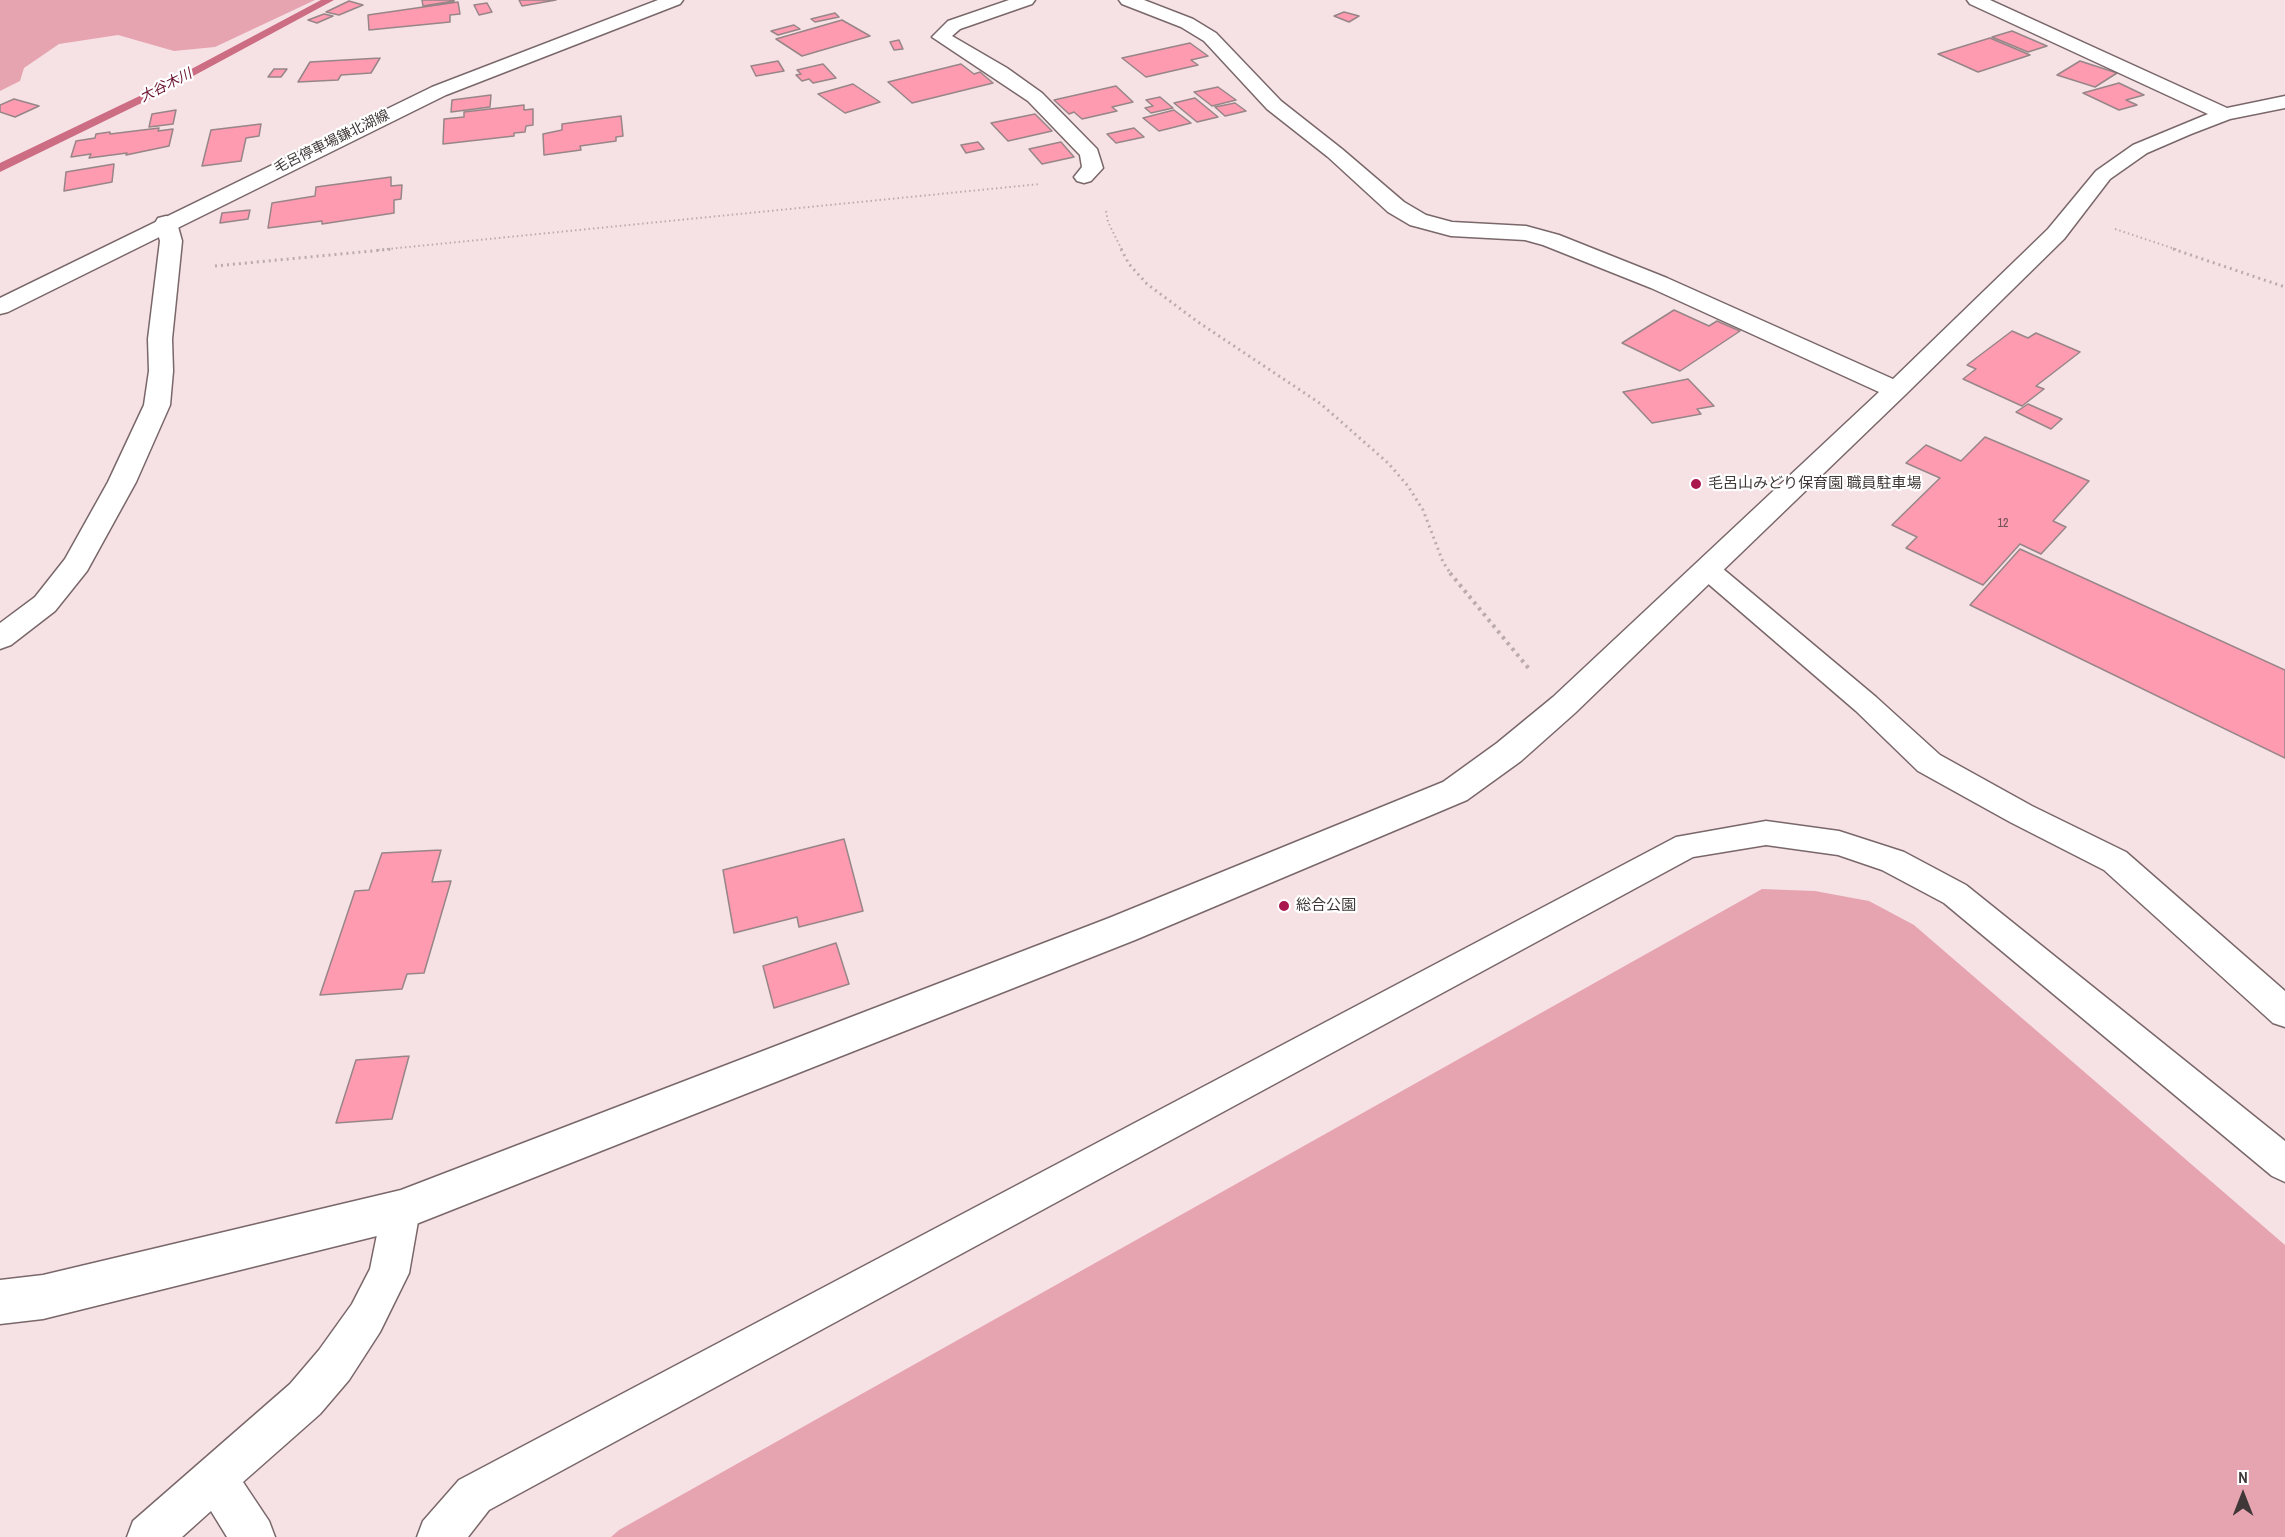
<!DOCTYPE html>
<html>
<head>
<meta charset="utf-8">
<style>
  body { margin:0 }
  #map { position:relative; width:2285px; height:1537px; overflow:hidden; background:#f6e2e5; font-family:"Archivo Narrow",sans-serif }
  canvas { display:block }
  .north { position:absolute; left:2213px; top:1465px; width:60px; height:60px; -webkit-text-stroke:4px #fff; paint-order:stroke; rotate:0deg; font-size:16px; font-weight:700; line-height:24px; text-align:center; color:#3f3738 }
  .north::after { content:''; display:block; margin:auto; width:21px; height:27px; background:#3f3738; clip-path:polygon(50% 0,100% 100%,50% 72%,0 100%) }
</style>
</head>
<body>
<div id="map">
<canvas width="2285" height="1537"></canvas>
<div class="north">N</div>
</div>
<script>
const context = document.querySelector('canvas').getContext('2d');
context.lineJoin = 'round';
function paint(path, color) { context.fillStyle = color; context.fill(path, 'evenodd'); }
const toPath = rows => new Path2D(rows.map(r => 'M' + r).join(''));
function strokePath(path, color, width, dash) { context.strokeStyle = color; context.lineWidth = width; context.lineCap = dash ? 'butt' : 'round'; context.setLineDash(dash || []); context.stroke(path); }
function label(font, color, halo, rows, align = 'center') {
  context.font = font + ' "Archivo Narrow","Noto Sans JP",sans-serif'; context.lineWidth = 4.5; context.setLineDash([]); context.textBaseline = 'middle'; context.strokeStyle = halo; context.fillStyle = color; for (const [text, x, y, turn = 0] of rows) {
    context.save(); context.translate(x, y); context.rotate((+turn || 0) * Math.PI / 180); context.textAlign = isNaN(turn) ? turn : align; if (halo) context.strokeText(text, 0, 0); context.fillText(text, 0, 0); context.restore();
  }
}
paint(toPath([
  [0,0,315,0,215,47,174,51,118,35,59,44,24,68,20,81,0,91],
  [1762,889,1815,891,1869,901,1914,925,2285,1245,2285,1537,611,1537,619,1530]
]), '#e6a4b1');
paint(toPath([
  [321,0,334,0,158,95,0,172,0,163,150,91,321,0]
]), '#cc6d83');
const building = toPath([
  [422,0,454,0,454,1,423,6,422,0],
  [519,0,556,0,522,6,519,0],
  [349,1,363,5,339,15,326,12,349,1],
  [458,2,460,14,450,15,450,22,369,30,368,15,458,2],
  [487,3,492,12,479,15,474,5,487,3],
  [1344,12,1359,16,1349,22,1334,16,1344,12],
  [835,13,839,17,815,22,811,19,835,13],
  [324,14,333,16,317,23,308,20,324,14],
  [842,20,870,36,802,56,776,39,842,20],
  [794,25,800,29,778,35,771,31,794,25],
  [2012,31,2047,46,2028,52,1992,37,2012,31],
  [1990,38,2030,55,1978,72,1938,54,1990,38],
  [899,40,903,49,894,50,890,42,899,40],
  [1190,43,1208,56,1191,60,1198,65,1146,77,1122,58,1190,43],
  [380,58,371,73,341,75,338,80,298,82,310,62,380,58],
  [778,61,784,71,756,76,751,66,778,61],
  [2080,61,2117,73,2095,87,2057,75,2080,61],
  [823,64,836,78,813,83,809,79,802,81,796,75,801,74,797,70,823,64],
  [961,64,974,74,980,72,993,83,912,103,888,82,961,64],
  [274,69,287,69,281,77,268,77,274,69],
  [2119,83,2144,95,2126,100,2137,105,2119,110,2083,93,2119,83],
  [853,84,880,102,845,113,818,94,853,84],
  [1116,86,1133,102,1112,107,1117,111,1082,119,1074,112,1069,114,1054,100,1116,86],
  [1218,87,1236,100,1212,106,1194,92,1218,87],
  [491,95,490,107,451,112,452,100,491,95],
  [1160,97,1173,108,1151,113,1145,108,1153,106,1146,100,1160,97],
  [1195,98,1218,117,1197,122,1174,103,1195,98],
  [14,99,39,106,15,117,0,112,0,105,14,99],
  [1235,103,1246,111,1225,116,1215,107,1235,103],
  [524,105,524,110,533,109,533,125,526,126,525,132,514,133,514,136,443,144,444,119,464,117,464,112,524,105],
  [176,110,173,124,149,127,152,114,176,110],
  [1174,110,1191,123,1159,131,1143,118,1174,110],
  [1035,114,1052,131,1008,141,991,123,1035,114],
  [621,116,623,136,616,137,616,141,580,146,581,150,544,155,543,134,562,130,562,124,621,116],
  [261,124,259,136,246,138,241,161,202,166,211,130,261,124],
  [159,128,158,131,173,129,169,146,126,155,127,153,89,158,91,154,71,157,76,141,95,138,96,134,110,132,110,134,159,128],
  [1134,128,1144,137,1116,143,1107,134,1134,128],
  [978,142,984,149,966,153,961,145,978,142],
  [1061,142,1074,157,1042,164,1029,149,1061,142],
  [114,164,112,182,64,191,66,172,114,164],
  [391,177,391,186,402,185,401,199,394,200,394,213,322,224,322,221,268,228,272,203,315,196,316,187,391,177],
  [250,210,248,219,220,223,222,213,250,210],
  [1674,310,1709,326,1717,321,1740,331,1680,371,1622,343,1674,310],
  [2012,331,2028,338,2036,333,2080,352,2036,386,2044,389,2022,406,1963,379,1976,369,1967,365,2012,331],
  [1688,379,1714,406,1697,409,1701,414,1652,423,1623,392,1688,379],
  [2028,404,2062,419,2051,429,2016,412,2028,404],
  [1985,437,2089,481,2053,521,2066,527,2041,554,2020,544,1983,585,1906,548,1917,537,1892,525,1940,478,1906,463,1926,445,1961,461,1985,437],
  [2020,549,2285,670,2285,758,1970,605,2020,549],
  [844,839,863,911,799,927,797,917,734,933,723,870,844,839],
  [441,850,432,882,451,881,424,973,407,974,402,989,320,995,355,891,369,890,382,853,441,850],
  [836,943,849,984,774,1008,763,966,836,943],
  [409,1056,392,1119,336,1123,356,1060,409,1056]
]);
paint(building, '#fe9bb0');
strokePath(building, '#978588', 1.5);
const lane = toPath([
  [1707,560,1716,563,1876,697,1940,755,2032,806,2126,852,2285,991,2285,1027,2273,1023,2104,870,2010,822,1918,771,1856,711,1698,575,1694,569,1698,563,1707,560],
  [1766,821,1839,831,1904,852,1966,885,2285,1141,2285,1182,2272,1176,1944,903,1882,870,1838,855,1766,845,1693,857,489,1510,468,1537,417,1537,423,1521,459,1480,1676,837,1766,821],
  [401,1192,415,1197,420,1210,409,1273,380,1332,349,1380,320,1414,243,1482,269,1521,275,1537,227,1537,211,1511,182,1537,127,1537,133,1521,290,1384,319,1350,352,1304,370,1269,382,1210,387,1197,401,1192]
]);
const street = toPath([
  [1009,0,1035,0,1032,4,960,29,952,36,1007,68,1042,93,1097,149,1103,168,1091,181,1084,183,1077,181,1074,177,1082,167,1080,155,1028,101,932,37,948,21,1009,0],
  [1119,0,1144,0,1193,19,1216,33,1281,101,1342,149,1404,202,1426,215,1452,222,1526,226,1559,235,1667,278,1893,379,2048,229,2096,171,2133,145,2208,114,1970,4,1967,0,1990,0,2227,108,2285,96,2285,108,2230,119,2191,134,2147,153,2110,179,2064,239,1905,395,1575,713,1521,761,1467,800,1135,940,401,1230,43,1319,0,1324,0,1280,43,1275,401,1190,1109,918,1443,782,1497,743,1553,697,1879,392,1651,288,1543,245,1525,240,1451,236,1410,225,1388,212,1328,157,1267,109,1204,41,1181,27,1122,4,1119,0],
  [166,216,174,218,177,223,182,241,172,339,173,371,170,405,136,482,87,571,55,611,11,645,0,649,0,623,35,597,65,559,108,482,144,405,149,371,148,339,160,241,155,223,158,218,166,216]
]);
const secondary = toPath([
  [658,0,683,0,680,4,446,95,8,312,0,314,0,298,432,87,658,0]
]);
strokePath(lane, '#79676a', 3);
strokePath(street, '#79676a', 3);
strokePath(secondary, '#79676a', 3);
strokePath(toPath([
  [1106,211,1108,222,1122,250],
  [2115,229,2178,250],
  [378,250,1040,184]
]), '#bbabad', 2, [1.5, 3]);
strokePath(toPath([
  [1121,249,1129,264,1147,284,1198,322,1321,404,1388,463,1408,486,1423,510,1443,562,1451,574],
  [2173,249,2285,287],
  [215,266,393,249]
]), '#bbabad', 3, [2, 4]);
strokePath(toPath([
  [1450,573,1530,670]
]), '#bbabad', 4, [3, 4.5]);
paint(lane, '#fff');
paint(street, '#fff');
paint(secondary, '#fff');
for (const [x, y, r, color] of [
  [1696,484,6,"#a9174e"],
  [1284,906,6,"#a9174e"]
]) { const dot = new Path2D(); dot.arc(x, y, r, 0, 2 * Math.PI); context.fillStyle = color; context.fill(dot); strokePath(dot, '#fff', 2); }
label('12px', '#6f5056', null, [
  ["12",2003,524]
]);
label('italic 14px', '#6b1431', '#fff', [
  ["大谷木川",166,86,-27]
]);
label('14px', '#3f3738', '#fff', [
  ["毛呂停車場鎌北湖線",332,142,-26]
]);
label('15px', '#3f3738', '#fff', [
  ["毛呂山みどり保育園 職員駐車場",1708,484],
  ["総合公園",1296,906]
], 'left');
</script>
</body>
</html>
